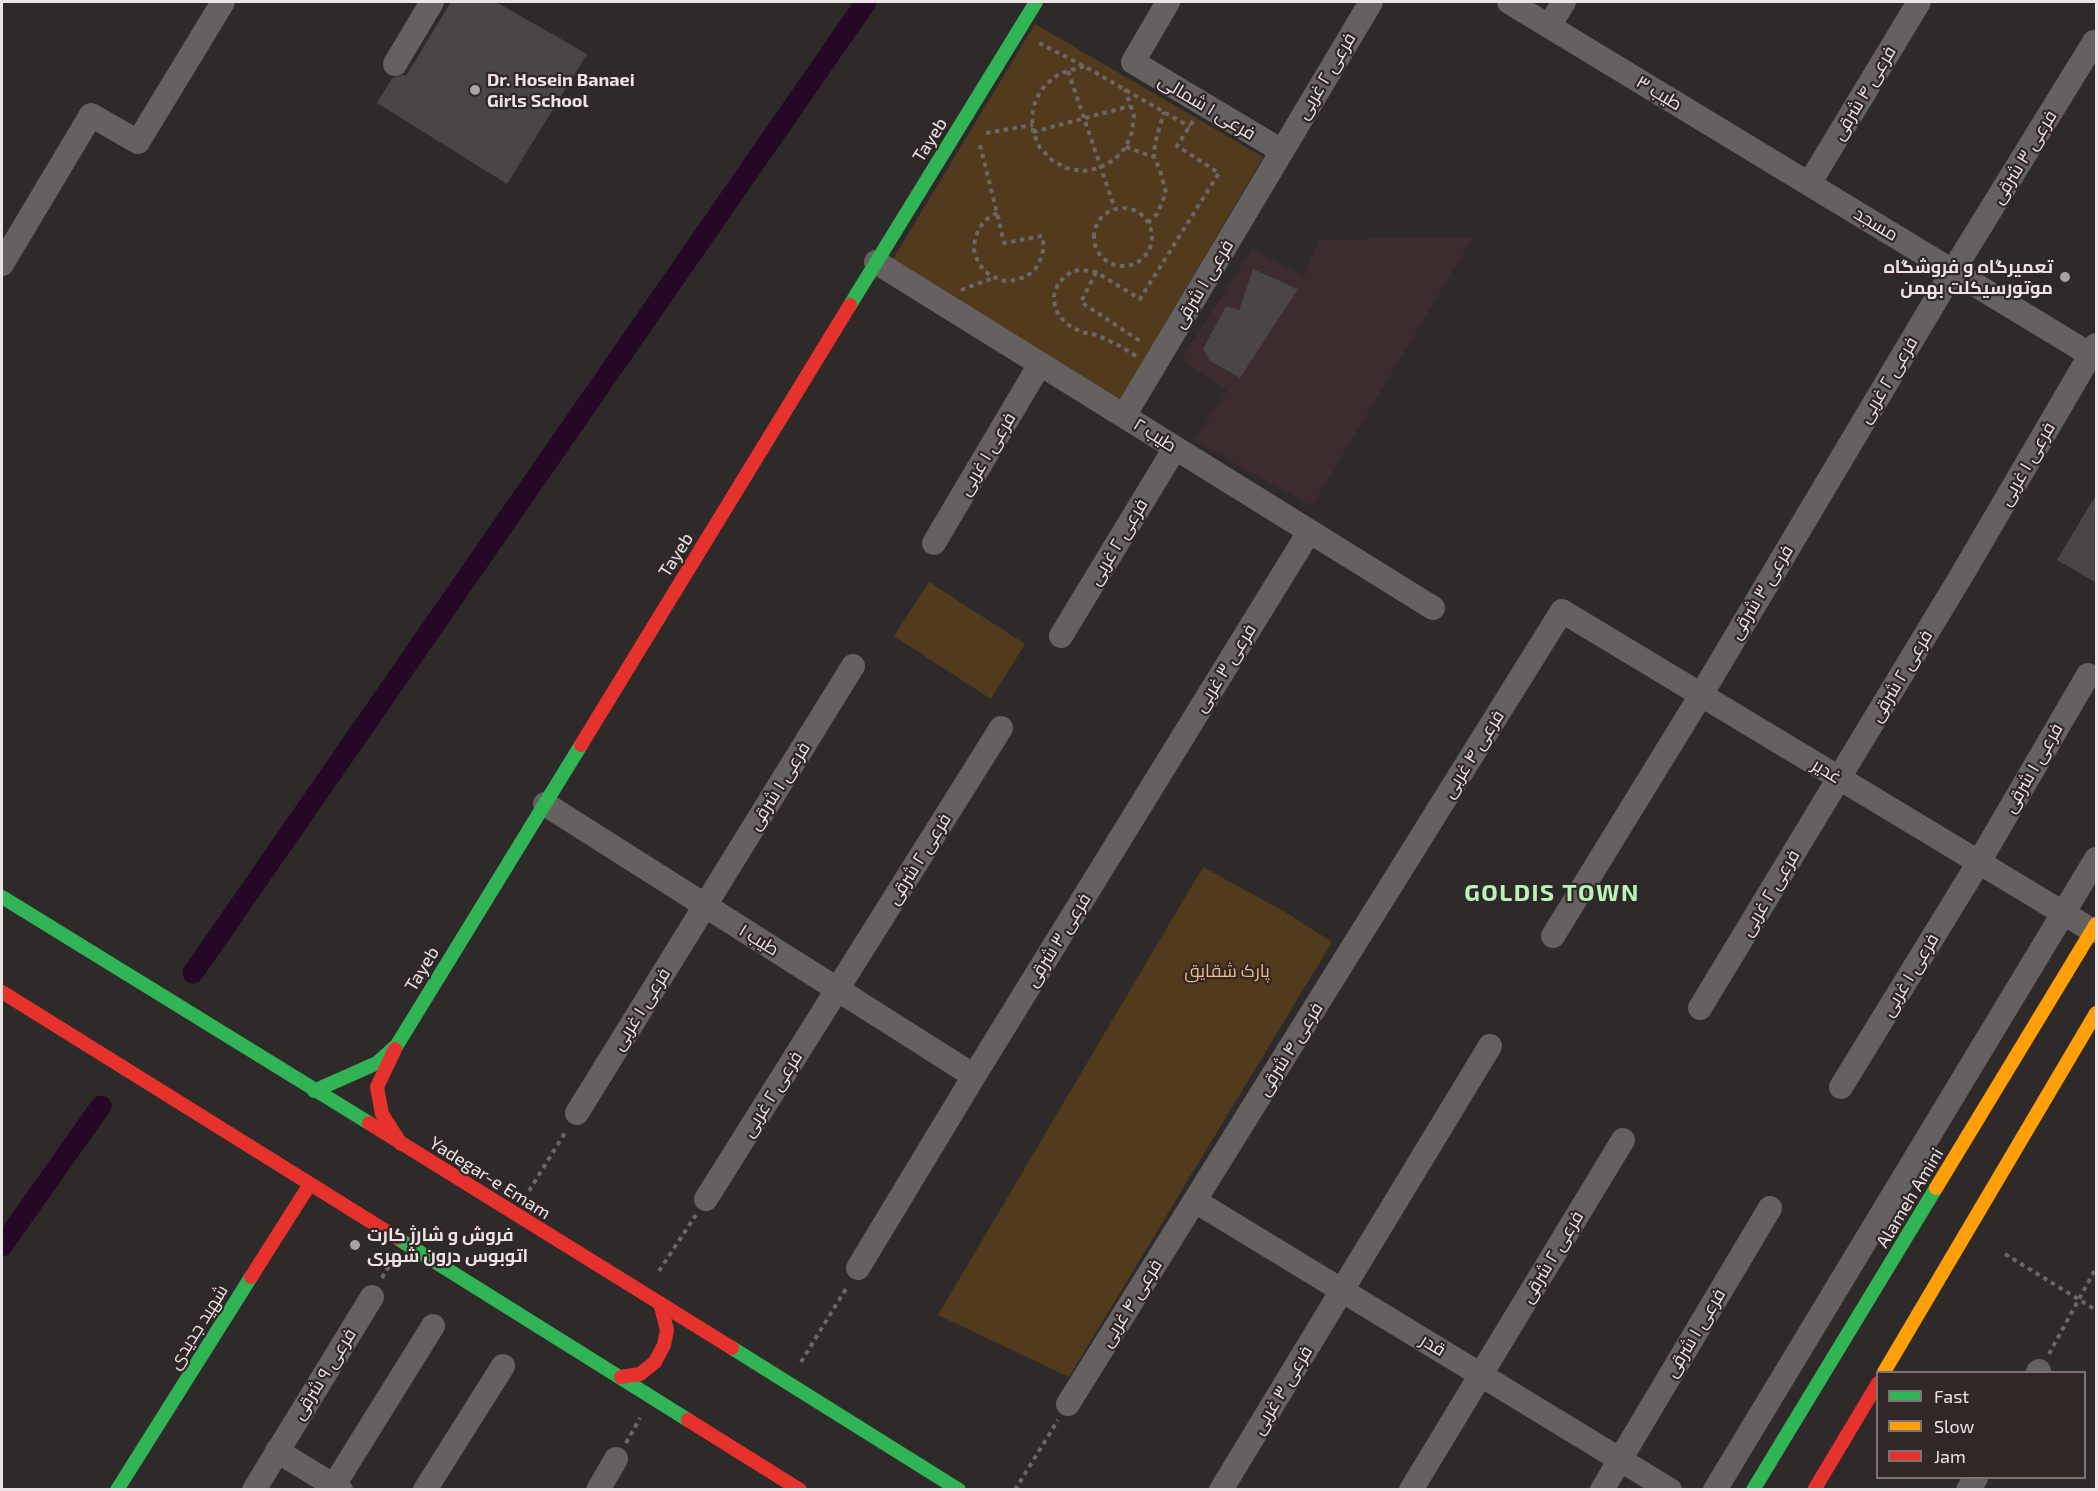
<!DOCTYPE html>
<html>
<head>
<meta charset="utf-8">
<style>
  body { margin:0 }
  #map { position:relative; width:2098px; height:1491px; overflow:hidden; background:#2f2a2a; font-family:"Exo 2",sans-serif }
  canvas { display:block }
  .frame { position:absolute; inset:0; border:3px solid #ece4e4; pointer-events:none }
  .legend { position:absolute; left:1876px; top:1371px; width:210px; height:108px; box-sizing:border-box; background:#322727; border:2px solid #7c7373; margin:0; padding:8px 10px; list-style:none; font-size:18px; color:#ece4e4 }
  .legend li { display:flex; align-items:center; gap:12px; height:30px }
  .legend b { width:30px; border:2px solid #7c7373 }
</style>
</head>
<body>
<div id="map">
<canvas width="2098" height="1491"></canvas>
<div class="frame"></div>
<ul class="legend">
<li><b style="height:8px;background:#30b455"></b>Fast</li>
<li><b style="height:8px;background:#ff9f0a"></b>Slow</li>
<li><b style="height:8px;background:#e5322d"></b>Jam</li>
</ul>
</div>
<script>
const context = document.querySelector('canvas').getContext('2d');
context.lineJoin = 'round';
function paint(path, color) { context.fillStyle = color; context.fill(path, 'evenodd'); }
const toPath = rows => new Path2D(rows.map(r => 'M' + r).join(''));
function strokePath(path, color, width, dash) { context.strokeStyle = color; context.lineWidth = width; context.lineCap = dash ? 'butt' : 'round'; context.setLineDash(dash || []); context.stroke(path); }
function label(font, color, halo, rows, align = 'center') {
  context.font = font + ' "Exo 2",Cairo,sans-serif'; context.lineWidth = 4.5; context.setLineDash([]); context.textBaseline = 'middle'; context.strokeStyle = halo; context.fillStyle = color; for (const [text, x, y, turn = 0] of rows) {
    context.save(); context.translate(x, y); context.rotate((+turn || 0) * Math.PI / 180); context.textAlign = isNaN(turn) ? turn : align; if (halo) context.strokeText(text, 0, 0); context.fillText(text, 0, 0); context.restore();
  }
}
paint(toPath([
  [1473,237,1312,506,1194,441,1227,390,1181,360,1252,249,1304,275,1319,240],
  [1254,269,1298,289,1240,378,1210,361,1203,349,1226,306,1239,310]
]), '#3c2c2d');
paint(toPath([
  [1035,24,1263,157,1120,401,893,259],
  [929,582,1025,644,991,699,894,636],
  [1203,867,1285,912,1332,942,1069,1377,938,1315]
]), '#523a1d');
strokePath(toPath([
  [193,973,866,2],
  [2,1246,101,1106]
]), '#240825', 21);
paint(toPath([
  [451,2,496,2,587,54,507,184,377,103,392,78,404,75,406,76],
  [1253,269,1298,289,1240,378,1210,361,1203,349,1226,306,1239,310],
  [2097,493,2097,583,2057,560]
]), '#4b4646');
strokePath(toPath([
  [1039,43,1084,66,1190,127],
  [1084,66,1059,74,1045,85,1036,99,1032,115,1033,132,1040,148,1052,160,1066,168,1083,171,1099,168,1114,160,1126,147,1132,132,1134,115,1125,89],
  [1068,71,1115,209],
  [1033,132,1130,106],
  [986,133,1033,125],
  [980,145,997,213,1004,243,1042,236,1044,247,1041,258,1036,268,1027,276,1016,280,1005,281,994,277,984,271,978,262,974,250,975,239,979,228,987,219,997,213],
  [1126,147,1154,157],
  '1094 237a29 29 0 1 1 58 0a29 29 0 1 1-58 0Z',
  [1148,223,1157,214,1166,193,1160,170,1154,157,1155,143,1164,112],
  [1096,272,1081,302,1143,343],
  [961,290,993,278],
  [1136,356,1120,346,1097,335,1081,332,1065,323,1055,309,1054,296,1058,283,1072,271,1082,270,1096,272,1140,299,1219,173,1177,146,1193,121],
  [529,1191,566,1131],
  [2005,1254,2096,1310],
  [659,1271,696,1215],
  [382,1278,390,1264],
  [2049,1354,2096,1268],
  [801,1362,847,1287],
  [626,1443,640,1418],
  [1015,1490,1058,1420]
]), '#6b6767', 4, [4.5, 4.5]);
strokePath(toPath([
  [1168,2,1133,62,1282,151],
  [1509,2,2096,358],
  [1549,26,1564,2],
  [395,64,432,2],
  [1809,184,1919,2],
  [876,262,1433,608],
  [2,264,91,115,138,142,223,2],
  [1124,416,1371,2],
  [934,543,1040,364],
  [1061,636,1175,448],
  [545,804,974,1076],
  [1553,936,1701,695,1953,271,2094,42],
  [1700,1008,1963,573,2096,345],
  [1841,1087,1979,862,2088,675],
  [577,1113,853,666],
  [706,1199,1001,728],
  [1195,1201,1670,1490],
  [858,1268,974,1076,1309,532],
  [2038,1372,2039,1371],
  [1068,1404,1562,611,2093,931],
  [277,1451,341,1490],
  [254,1490,372,1297],
  [331,1490,433,1326],
  [425,1490,503,1366],
  [598,1490,616,1459],
  [1221,1490,1490,1046],
  [1411,1490,1623,1140],
  [1602,1490,1770,1208],
  [1715,1490,2096,859],
  [1968,1490,1976,1478]
]), '#666161', 24);
strokePath(toPath([
  [850,305,1036,2],
  [2,897,369,1123],
  [314,1091,377,1063,397,1045,581,745],
  [397,1238,688,1420],
  [732,1348,959,1490],
  [117,1490,251,1277],
  [1753,1490,1936,1188]
]), '#30b455', 14);
strokePath(toPath([
  [1936,1188,2096,924],
  [1884,1372,2096,1013]
]), '#ff9f0a', 14);
strokePath(toPath([
  [581,745,850,305],
  [2,992,397,1238],
  [395,1049,377,1087,382,1114,401,1144],
  [369,1123,732,1348],
  [251,1277,310,1184],
  [621,1377,640,1374,655,1362,664,1345,667,1330,660,1303],
  [688,1420,800,1490],
  [1814,1490,1878,1383]
]), '#e5322d', 14);
for (const [x, y, r, color] of [
  [475,90,6,"#aaa3a3"],
  [2065,277,6,"#aaa3a3"],
  [355,1245,6,"#aaa3a3"]
]) { const dot = new Path2D(); dot.arc(x, y, r, 0, 2 * Math.PI); context.fillStyle = color; context.fill(dot); strokePath(dot, '#322727', 2); }
label('18px', '#ece4e4', '#322727', [
  ["فرعی ۲ غربی",1326,76,-59],
  ["طیب ۳",1659,93,31],
  ["فرعی ۴ شرقی",1864,93,-59],
  ["فرعی ۱ شمالی",1207,107,31],
  ["Tayeb",930,140,-58],
  ["فرعی ۳ شرقی",2024,157,-58],
  ["مسجد",1876,224,31],
  ["فرعی ۱ شرقی",1203,284,-59],
  ["فرعی ۲ غربی",1888,380,-59],
  ["طیب ۲",1155,435,32],
  ["فرعی ۱ غربی",987,454,-59],
  ["فرعی ۱ غربی",2027,464,-60],
  ["فرعی ۲ غربی",1118,542,-59],
  ["Tayeb",676,555,-58],
  ["فرعی ۳ شرقی",1761,592,-59],
  ["فرعی ۳ غربی",1225,668,-58],
  ["فرعی ۲ شرقی",1901,676,-59],
  ["فرعی ۴ غربی",1473,754,-58],
  ["فرعی ۱ شرقی",2033,768,-60],
  ["غدیر",1827,771,31],
  ["فرعی ۱ شرقی",779,786,-58],
  ["فرعی ۲ شرقی",919,859,-58],
  ["فرعی ۲ غربی",1770,893,-59],
  ["طیب ۱",759,940,32],
  ["فرعی ۳ شرقی",1058,940,-58],
  ["Tayeb",422,969,-59],
  ["فرعی ۱ غربی",1910,975,-59],
  ["فرعی ۱ غربی",641,1009,-58],
  ["فرعی ۴ شرقی",1290,1049,-58],
  ["فرعی ۲ غربی",772,1094,-58],
  ["Yadegar-e Emam",490,1178,32],
  ["Alameh Amini",1910,1198,-59],
  ["فرعی ۲ شرقی",1552,1257,-59],
  ["فرعی ۴ غربی",1131,1303,-58],
  ["شهید جدیدی",198,1327,-58],
  ["فرعی ۱ شرقی",1695,1333,-59],
  ["قدر",1433,1345,31],
  ["فرعی ۹ شرقی",324,1374,-58],
  ["فرعی ۳ غربی",1282,1390,-59]
]);
label('bold 18px', '#ece4e4', '#322727', [
  ["Dr. Hosein Banaei",487,80],
  ["Girls School",487,101],
  ["تعمیرگاه و فروشگاه",2053,267,"right"],
  ["موتورسیکلت بهمن",2053,288,"right"],
  ["فروش و شارژ کارت",367,1235],
  ["اتوبوس درون شهری",367,1256]
], 'left');
label('18px', '#f3ba7d', '#322727', [
  ["پارک شقایق",1227,971]
]);
context.letterSpacing = '1.5px';
label('bold 24px', '#b8f3b8', '#322727', [
  ["GOLDIS TOWN",1552,893]
]);
context.letterSpacing = '0px';
</script>
</body>
</html>
